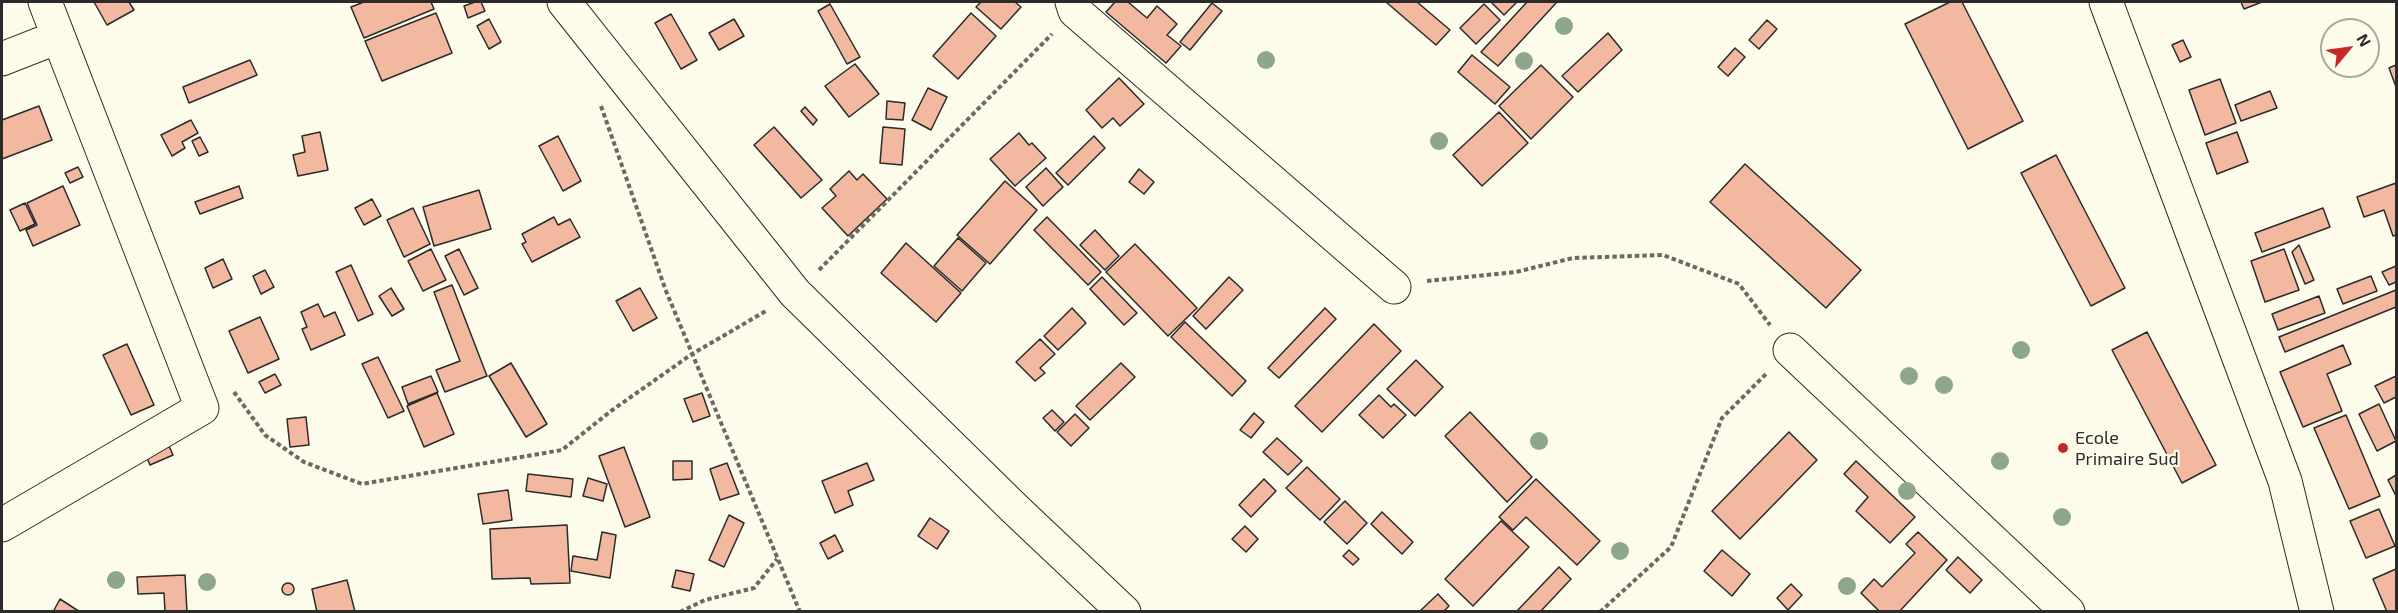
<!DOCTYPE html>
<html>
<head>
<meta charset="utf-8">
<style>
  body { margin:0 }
  #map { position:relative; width:2398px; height:613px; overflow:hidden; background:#fdfbea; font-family:"Exo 2",sans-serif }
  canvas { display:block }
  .frame { position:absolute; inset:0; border:3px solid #2b2b2b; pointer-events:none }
  .north { position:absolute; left:2320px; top:18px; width:60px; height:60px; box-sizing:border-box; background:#fdfbea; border:2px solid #a9a89e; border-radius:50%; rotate:61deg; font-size:16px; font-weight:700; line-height:24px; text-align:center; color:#2b2b2b }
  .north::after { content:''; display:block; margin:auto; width:21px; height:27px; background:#c62828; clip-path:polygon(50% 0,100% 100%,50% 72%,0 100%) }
</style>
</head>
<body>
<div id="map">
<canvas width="2398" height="613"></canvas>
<div class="frame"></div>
<div class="north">N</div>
</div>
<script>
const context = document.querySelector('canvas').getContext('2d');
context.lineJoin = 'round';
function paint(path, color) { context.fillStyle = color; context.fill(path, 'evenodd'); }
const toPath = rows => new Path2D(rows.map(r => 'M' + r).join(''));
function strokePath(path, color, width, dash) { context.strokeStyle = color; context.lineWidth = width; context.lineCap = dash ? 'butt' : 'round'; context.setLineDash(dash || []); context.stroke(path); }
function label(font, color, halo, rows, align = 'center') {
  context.font = font + ' "Exo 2",sans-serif'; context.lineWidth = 4.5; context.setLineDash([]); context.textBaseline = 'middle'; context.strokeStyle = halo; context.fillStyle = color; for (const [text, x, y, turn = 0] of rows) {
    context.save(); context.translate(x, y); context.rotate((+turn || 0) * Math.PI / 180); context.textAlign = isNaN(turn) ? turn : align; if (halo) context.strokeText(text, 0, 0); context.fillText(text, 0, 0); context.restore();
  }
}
const building = toPath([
  [94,2,129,2,134,10,107,25,94,2],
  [364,2,431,2,434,9,364,38,351,7,364,2],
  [475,2,481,2,485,11,468,18,464,6,475,2],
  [981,2,1015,2,1021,7,1001,29,976,7,981,2],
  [1115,2,1128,2,1147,18,1157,6,1177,24,1167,35,1181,46,1166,63,1106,12,1115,2],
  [1386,2,1417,2,1450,30,1436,45,1386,2],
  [1491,2,1517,2,1504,15,1491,2],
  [1527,2,1557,2,1498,66,1481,52,1527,2],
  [1950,2,1962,2,2023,121,1968,149,1905,24,1950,2],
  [2241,2,2262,2,2244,9,2241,2],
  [1212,3,1222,11,1190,50,1180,42,1212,3],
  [830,4,860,57,847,64,818,11,830,4],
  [1484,4,1500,20,1476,44,1460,28,1484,4],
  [436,13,452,53,382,81,365,41,436,13],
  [971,13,996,36,958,79,933,56,971,13],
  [671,14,697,60,681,69,655,23,671,14],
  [489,19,501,42,489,49,477,26,489,19],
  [734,19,744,36,719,50,709,33,734,19],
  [1767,20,1777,29,1759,49,1749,40,1767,20],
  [1608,33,1622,50,1578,92,1562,76,1608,33],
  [2183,40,2191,57,2180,62,2172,45,2183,40],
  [1735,48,1745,57,1728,76,1718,67,1735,48],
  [1472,55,1510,87,1495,104,1458,72,1472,55],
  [250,60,257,75,189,103,183,87,250,60],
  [855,64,879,94,849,117,825,86,855,64],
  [1541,65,1573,97,1531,139,1499,106,1541,65],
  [2396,65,2396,87,2389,68,2396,65],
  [1119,78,1144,104,1120,126,1113,118,1102,128,1086,110,1119,78],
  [2220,79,2236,123,2205,135,2189,90,2220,79],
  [928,88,947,97,931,130,912,120,928,88],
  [2270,91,2277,108,2241,121,2235,105,2270,91],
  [887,101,905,103,903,120,886,119,887,101],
  [39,106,52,140,2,159,2,120,39,106],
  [805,107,817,120,813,125,801,111,805,107],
  [1499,112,1528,143,1482,186,1453,155,1499,112],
  [191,120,198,133,182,142,185,148,172,156,161,135,191,120],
  [774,127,822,180,801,198,754,145,774,127],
  [883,127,905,129,902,165,880,163,883,127],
  [320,132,328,170,298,176,293,155,305,152,302,136,320,132],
  [2237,132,2248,162,2217,174,2206,143,2237,132],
  [1019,133,1029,145,1032,143,1046,158,1015,186,990,159,1019,133],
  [558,136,581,181,563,191,539,146,558,136],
  [1094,136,1105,148,1068,185,1056,173,1094,136],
  [200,137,208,152,199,156,192,141,200,137],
  [2056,155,2125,288,2091,306,2021,173,2056,155],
  [1745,164,1861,270,1826,308,1710,202,1745,164],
  [78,167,83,177,70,183,65,173,78,167],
  [1046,168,1063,187,1043,206,1026,187,1046,168],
  [1139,169,1154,182,1144,194,1129,182,1139,169],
  [849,171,857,180,863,174,887,199,848,236,822,208,836,196,830,189,849,171],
  [1005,181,1037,210,990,264,957,235,1005,181],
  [2396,183,2396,235,2393,236,2384,210,2364,217,2357,197,2396,183],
  [63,186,80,225,33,246,26,230,37,225,27,203,63,186],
  [239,186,243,198,200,214,195,202,239,186],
  [479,190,491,229,434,246,423,207,479,190],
  [372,199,381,216,364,225,355,208,372,199],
  [25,203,35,224,20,231,10,210,25,203],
  [413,208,430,244,404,257,387,220,413,208],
  [2323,208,2330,227,2262,252,2255,233,2323,208],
  [554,217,558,225,570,219,580,237,532,262,522,244,526,242,522,234,554,217],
  [1047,217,1101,272,1088,285,1034,230,1047,217],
  [1095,230,1119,256,1105,270,1080,245,1095,230],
  [958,238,986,263,962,291,934,266,958,238],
  [906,243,961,293,936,322,881,273,906,243],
  [1135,244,1197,308,1168,336,1106,272,1135,244],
  [2299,245,2314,280,2305,284,2292,252,2299,245],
  [431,249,446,280,423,291,408,261,431,249],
  [459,249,478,288,464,295,445,256,459,249],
  [2284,249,2299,290,2265,302,2251,261,2284,249],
  [223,259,232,279,213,288,205,268,223,259],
  [351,265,373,314,358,321,336,272,351,265],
  [2396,266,2396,282,2389,285,2382,272,2396,266],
  [265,270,274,287,261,294,253,276,265,270],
  [2371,276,2377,291,2343,304,2337,289,2371,276],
  [1102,277,1137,313,1124,325,1090,289,1102,277],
  [1229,277,1243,290,1206,329,1193,316,1229,277],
  [452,285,487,376,445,392,436,370,460,361,434,292,452,285],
  [391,288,404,309,392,316,379,296,391,288],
  [640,288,657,318,633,331,616,301,640,288],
  [2396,290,2396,307,2285,352,2279,337,2396,290],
  [2319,296,2325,313,2278,330,2272,314,2319,296],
  [318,304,324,317,335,312,345,335,311,350,302,329,307,327,301,312,318,304],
  [1072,308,1086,323,1058,350,1044,336,1072,308],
  [1325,308,1336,319,1279,378,1268,368,1325,308],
  [260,317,279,359,248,373,229,331,260,317],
  [1185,322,1246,381,1232,396,1171,337,1185,322],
  [1374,324,1401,351,1322,432,1295,406,1374,324],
  [2147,332,2216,465,2182,483,2112,350,2147,332],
  [1040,339,1055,354,1040,368,1045,373,1035,381,1016,362,1040,339],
  [127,344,154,405,131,415,103,355,127,344],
  [2343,345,2351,364,2327,374,2342,411,2303,427,2280,372,2343,345],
  [378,357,404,411,388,418,362,364,378,357],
  [1416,360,1443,387,1415,416,1387,389,1416,360],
  [511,363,547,424,526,437,489,376,511,363],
  [1121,363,1135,377,1090,420,1076,406,1121,363],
  [275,374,281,385,265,393,259,382,275,374],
  [431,376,438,392,408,404,402,387,431,376],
  [2396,376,2396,397,2384,403,2375,386,2396,376],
  [437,393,454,434,424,447,407,406,437,393],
  [702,393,710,416,693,422,684,399,702,393],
  [1379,395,1391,407,1394,404,1406,415,1383,438,1359,415,1379,395],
  [2379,404,2396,441,2377,451,2359,414,2379,404],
  [1052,410,1064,422,1055,431,1043,418,1052,410],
  [1470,412,1532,477,1507,502,1445,436,1470,412],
  [1254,413,1264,422,1251,438,1240,430,1254,413],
  [1075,414,1089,428,1071,446,1057,432,1075,414],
  [2346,415,2380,496,2349,509,2314,428,2346,415],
  [306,417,309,445,290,447,287,419,306,417],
  [1789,432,1817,460,1740,539,1712,511,1789,432],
  [1277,438,1302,461,1288,475,1263,452,1277,438],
  [167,442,173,455,150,465,144,451,167,442],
  [624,447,650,517,625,527,599,456,624,447],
  [673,461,692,461,692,479,673,480,673,461],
  [1856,461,1915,517,1890,543,1856,511,1868,497,1844,474,1856,461],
  [727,463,739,494,720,500,710,469,727,463],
  [867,463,874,480,848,491,853,505,835,513,822,481,867,463],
  [1307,467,1340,499,1320,520,1286,488,1307,467],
  [528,474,573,479,571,497,526,491,528,474],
  [2396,475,2396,496,2388,480,2396,475],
  [588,478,607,484,603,501,583,496,588,478],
  [1264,479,1276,491,1251,517,1239,505,1264,479],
  [1536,479,1600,541,1577,565,1526,517,1513,530,1499,517,1536,479],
  [508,490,512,520,483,524,478,494,508,490],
  [1345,501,1367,523,1347,544,1324,522,1345,501],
  [2379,509,2395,546,2366,558,2350,521,2379,509],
  [1382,512,1413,542,1402,554,1371,524,1382,512],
  [729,515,744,523,724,567,709,560,729,515],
  [930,518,949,531,937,549,918,536,930,518],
  [1501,521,1529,547,1473,606,1445,579,1501,521],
  [567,525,570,583,531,584,530,578,492,579,490,529,567,525],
  [1245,526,1258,539,1246,552,1232,539,1245,526],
  [602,532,616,535,610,578,571,571,573,556,597,560,602,532],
  [1918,532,1947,560,1899,612,1880,612,1861,593,1874,579,1882,587,1915,553,1906,544,1918,532],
  [835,535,843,551,828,559,820,543,835,535],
  [1349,550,1359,559,1353,565,1343,556,1349,550],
  [1722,550,1750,574,1732,596,1704,571,1722,550],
  [1958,557,1982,580,1970,593,1946,570,1958,557],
  [1559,567,1571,579,1540,612,1516,612,1559,567],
  [2396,569,2396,612,2387,612,2373,579,2396,569],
  [676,570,694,574,690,591,672,587,676,570],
  [185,575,187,612,165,612,164,593,138,594,137,577,185,575],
  [347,580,355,612,317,612,312,589,347,580],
  '282 589a6 6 0 1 1 12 0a6 6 0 1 1-12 0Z',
  [1791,584,1802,595,1788,610,1777,598,1791,584],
  [1438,594,1449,606,1443,612,1419,612,1438,594],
  [60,599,80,612,53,612,60,599]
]);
paint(building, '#f2b8a0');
strokePath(building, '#2b2b2b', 1.5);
const minor = toPath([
  [564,2,795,293,1015,509,1124,612],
  [1072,2,1075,11,1394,287],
  [2106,2,2285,481,2317,612],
  [2,59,58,37],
  [1790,350,2068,612],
  [2,525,202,408,45,2]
]);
strokePath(minor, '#2b2b2b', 35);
strokePath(toPath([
  [601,106,666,291,800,612],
  [819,270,1052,34],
  [1427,281,1516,272,1573,258,1663,255,1739,284,1770,325],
  [234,392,265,435,304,462,362,484,562,450,611,411,692,354,766,311],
  [680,612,705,600,754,588,777,559],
  [1600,612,1671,547,1722,418,1767,373]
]), '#6a6964', 4, [4.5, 3]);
strokePath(minor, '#fdfbea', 33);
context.fillStyle = '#8ea78a';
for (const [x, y] of [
  [1564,26],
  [1266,60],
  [1524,61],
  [1439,141],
  [2021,350],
  [1909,376],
  [1944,385],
  [1539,441],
  [2000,461],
  [1907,491],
  [2062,517],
  [1620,551],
  [116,580],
  [207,582],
  [1847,586]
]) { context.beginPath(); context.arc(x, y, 9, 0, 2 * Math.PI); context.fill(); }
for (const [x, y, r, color] of [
  [2063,448,6,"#c62828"]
]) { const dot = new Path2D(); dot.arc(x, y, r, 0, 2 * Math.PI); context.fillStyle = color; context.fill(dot); strokePath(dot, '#fdfbea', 2); }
label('18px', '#2b2b2b', '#fdfbea', [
  ["Ecole",2075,438],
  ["Primaire Sud",2075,459]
], 'left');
</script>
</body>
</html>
